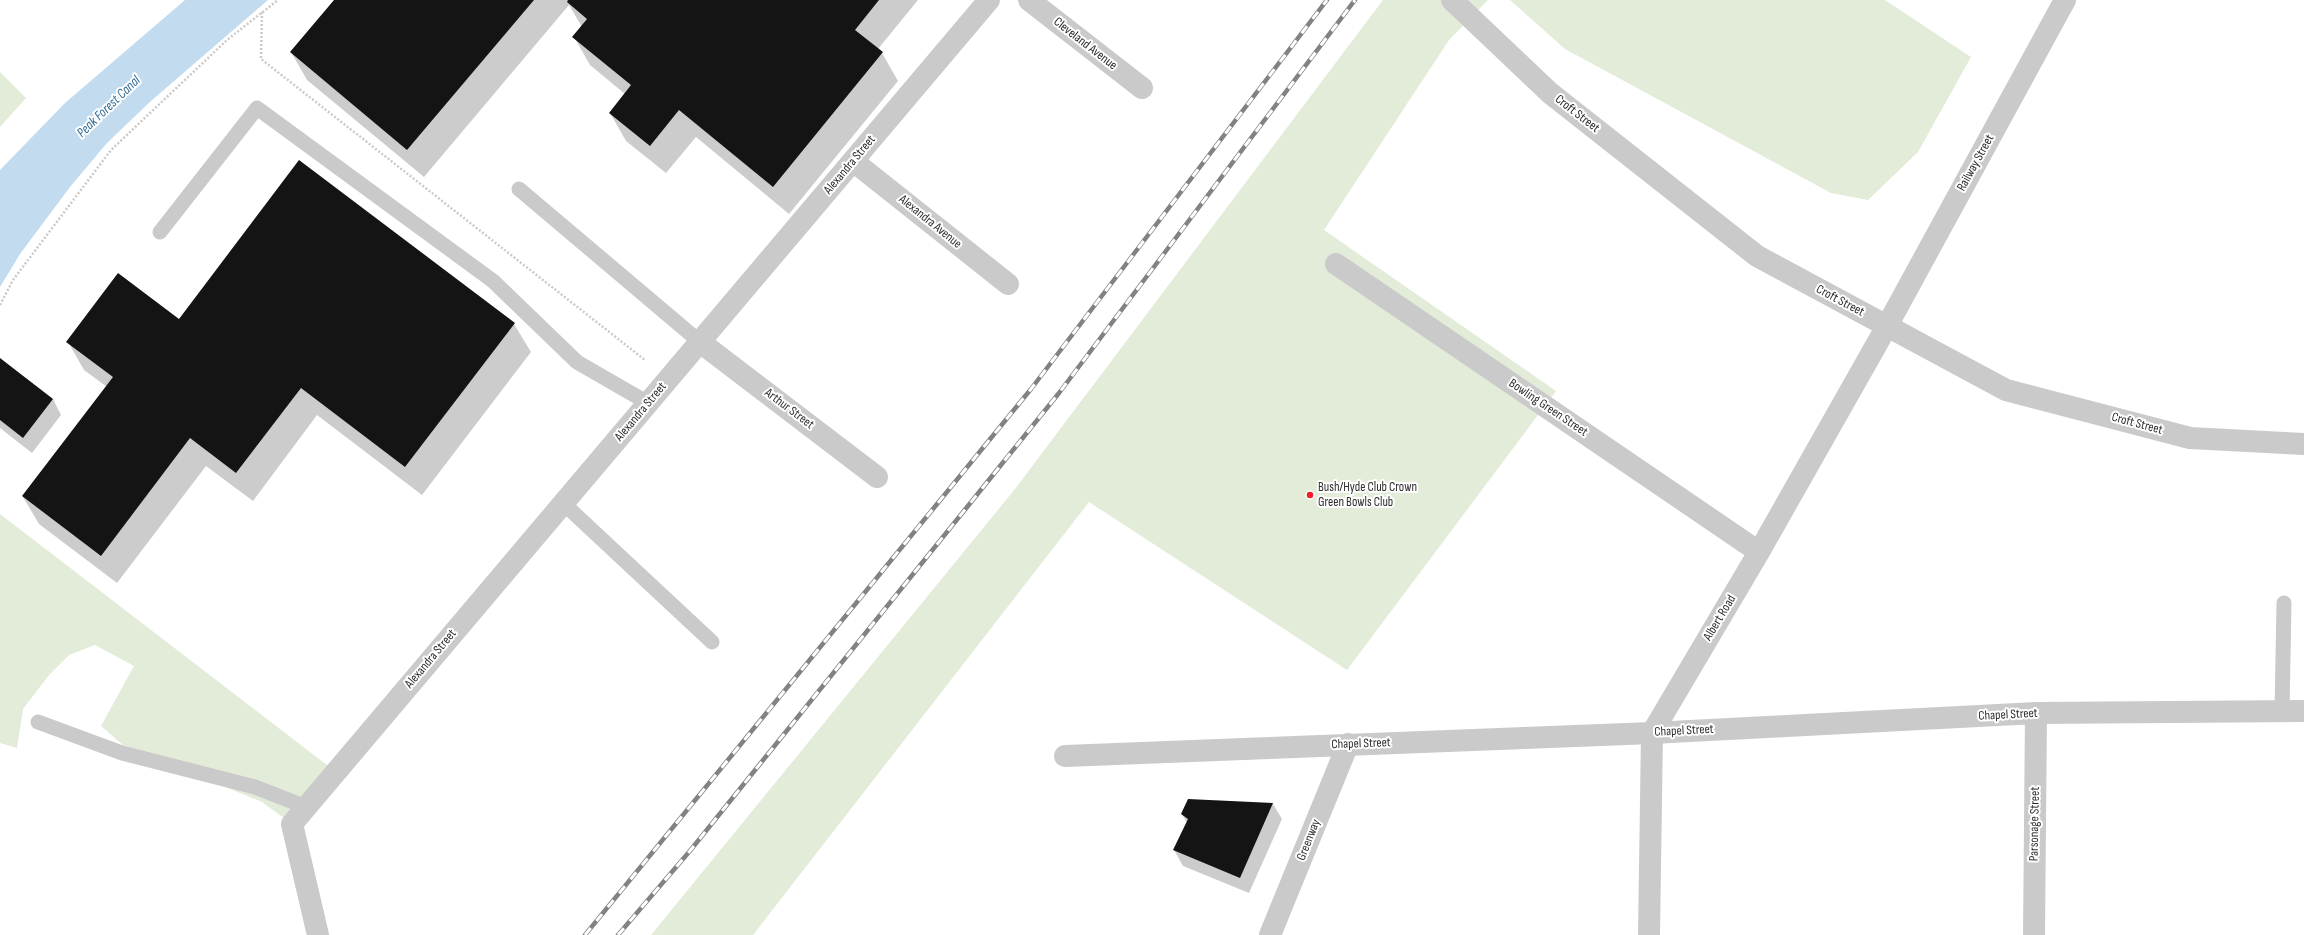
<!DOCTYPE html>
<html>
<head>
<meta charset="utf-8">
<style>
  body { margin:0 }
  canvas { display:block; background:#fff }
</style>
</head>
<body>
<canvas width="2304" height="935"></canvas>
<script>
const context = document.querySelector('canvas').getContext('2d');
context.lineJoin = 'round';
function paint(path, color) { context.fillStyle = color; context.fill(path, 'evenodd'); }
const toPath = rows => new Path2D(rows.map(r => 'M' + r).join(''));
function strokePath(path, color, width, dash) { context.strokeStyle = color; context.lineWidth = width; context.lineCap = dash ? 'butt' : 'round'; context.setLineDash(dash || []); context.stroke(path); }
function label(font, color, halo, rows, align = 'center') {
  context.font = font + ' "Sofia Sans Condensed",sans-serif'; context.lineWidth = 4; context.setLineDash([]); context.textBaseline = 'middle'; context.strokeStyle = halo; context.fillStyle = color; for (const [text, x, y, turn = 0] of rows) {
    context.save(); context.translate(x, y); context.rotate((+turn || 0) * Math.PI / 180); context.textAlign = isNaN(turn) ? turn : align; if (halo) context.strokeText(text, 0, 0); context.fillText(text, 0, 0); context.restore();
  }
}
paint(toPath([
  [1383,0,1488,0,1449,40,1324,230,1556,391,1347,670,1089,502,753,935,651,935,1015,489],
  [1510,0,1885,0,1971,57,1918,152,1868,200,1831,193,1565,49],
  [0,72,26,98,0,127],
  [0,514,336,772,292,824,262,802,123,745,101,726,134,666,95,645,69,655,49,675,23,709,17,748,0,743]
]), '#e2ecd8');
paint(toPath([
  [185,0,268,0,151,101,107,143,70,187,20,254,0,287,0,170,65,103]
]), '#c2dbee');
paint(toPath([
  [335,0,918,0,878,49,882,53,898,81,789,214,696,137,666,173,626,141,610,113,625,94,590,65,574,37,582,27,569,5,424,177,307,80,291,52],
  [300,161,514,324,531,352,422,495,317,415,253,501,206,466,117,583,39,524,23,497,107,387,84,370,68,342,179,320],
  [0,359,53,399,61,415,32,453,0,428],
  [1189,800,1273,804,1282,819,1249,893,1183,866,1174,850,1187,823,1182,814]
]), '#0003');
paint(toPath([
  [334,0,534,0,407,150,290,52],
  [568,0,879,0,855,30,883,52,773,187,679,110,650,146,609,113,631,85,572,37,587,19,567,2],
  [299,160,515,323,405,467,301,388,236,473,190,438,101,556,22,496,113,377,66,342,118,273,179,319],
  [0,358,53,399,23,438,0,420],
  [1188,799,1273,803,1240,878,1173,850,1188,819,1181,814]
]), '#141414');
strokePath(toPath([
  [262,12,261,59,645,360],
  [0,305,13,280,111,150,227,40,278,0]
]), '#cacaca', 2.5, [2, 2]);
strokePath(toPath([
  [519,189,700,342],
  [160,232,257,108,493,281,577,362,648,403],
  [563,503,712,642],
  [2282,711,2284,603],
  [38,722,122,753,255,787,306,807]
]), '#cacaca', 15);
strokePath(toPath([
  [1029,0,1142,88],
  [1452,0,1550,93,1757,256,2006,390,2190,438,2304,444],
  [853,161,1008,284],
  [1336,264,1759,552],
  [700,342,877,477],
  [1065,756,1652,733,2036,713,2304,711],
  [318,935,292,824,989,0],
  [1270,935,1348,744],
  [1649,935,1652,733,1759,552,1887,326,2065,0],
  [2034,935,2036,713]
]), '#cacaca', 22);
const rail = toPath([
  [585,935,1031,389,1327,0],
  [618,935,689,852,1059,393,1355,0]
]);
strokePath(rail, '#828282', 4.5);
strokePath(rail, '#fff', 3, [9]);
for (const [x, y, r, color] of [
  [1310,495,4,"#f71c23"]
]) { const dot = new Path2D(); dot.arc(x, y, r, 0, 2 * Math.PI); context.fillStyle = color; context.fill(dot); strokePath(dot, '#fff', 1.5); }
label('13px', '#2d2d2d', '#fff', [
  ["Cleveland Avenue",1085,44,38],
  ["Croft Street",1577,114,38],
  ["Railway Street",1976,163,-61],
  ["Alexandra Street",850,165,-50],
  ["Alexandra Avenue",930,222,39],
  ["Croft Street",1840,301,28],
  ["Bowling Green Street",1548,408,34],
  ["Arthur Street",789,409,37],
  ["Alexandra Street",641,412,-50],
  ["Croft Street",2137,424,15],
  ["Albert Road",1720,618,-59],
  ["Alexandra Street",431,659,-50],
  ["Chapel Street",2008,715,-3],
  ["Chapel Street",1684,731,-3],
  ["Chapel Street",1361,744,-2],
  ["Parsonage Street",2035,824,-89],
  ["Greenway",1309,840,-68]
]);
label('13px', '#2d2d2d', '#fff', [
  ["Bush/Hyde Club Crown",1318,488],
  ["Green Bowls Club",1318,503]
], 'left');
label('italic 14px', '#336c97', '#fff', [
  ["Peak Forest Canal",109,107,-44]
]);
</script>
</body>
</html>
